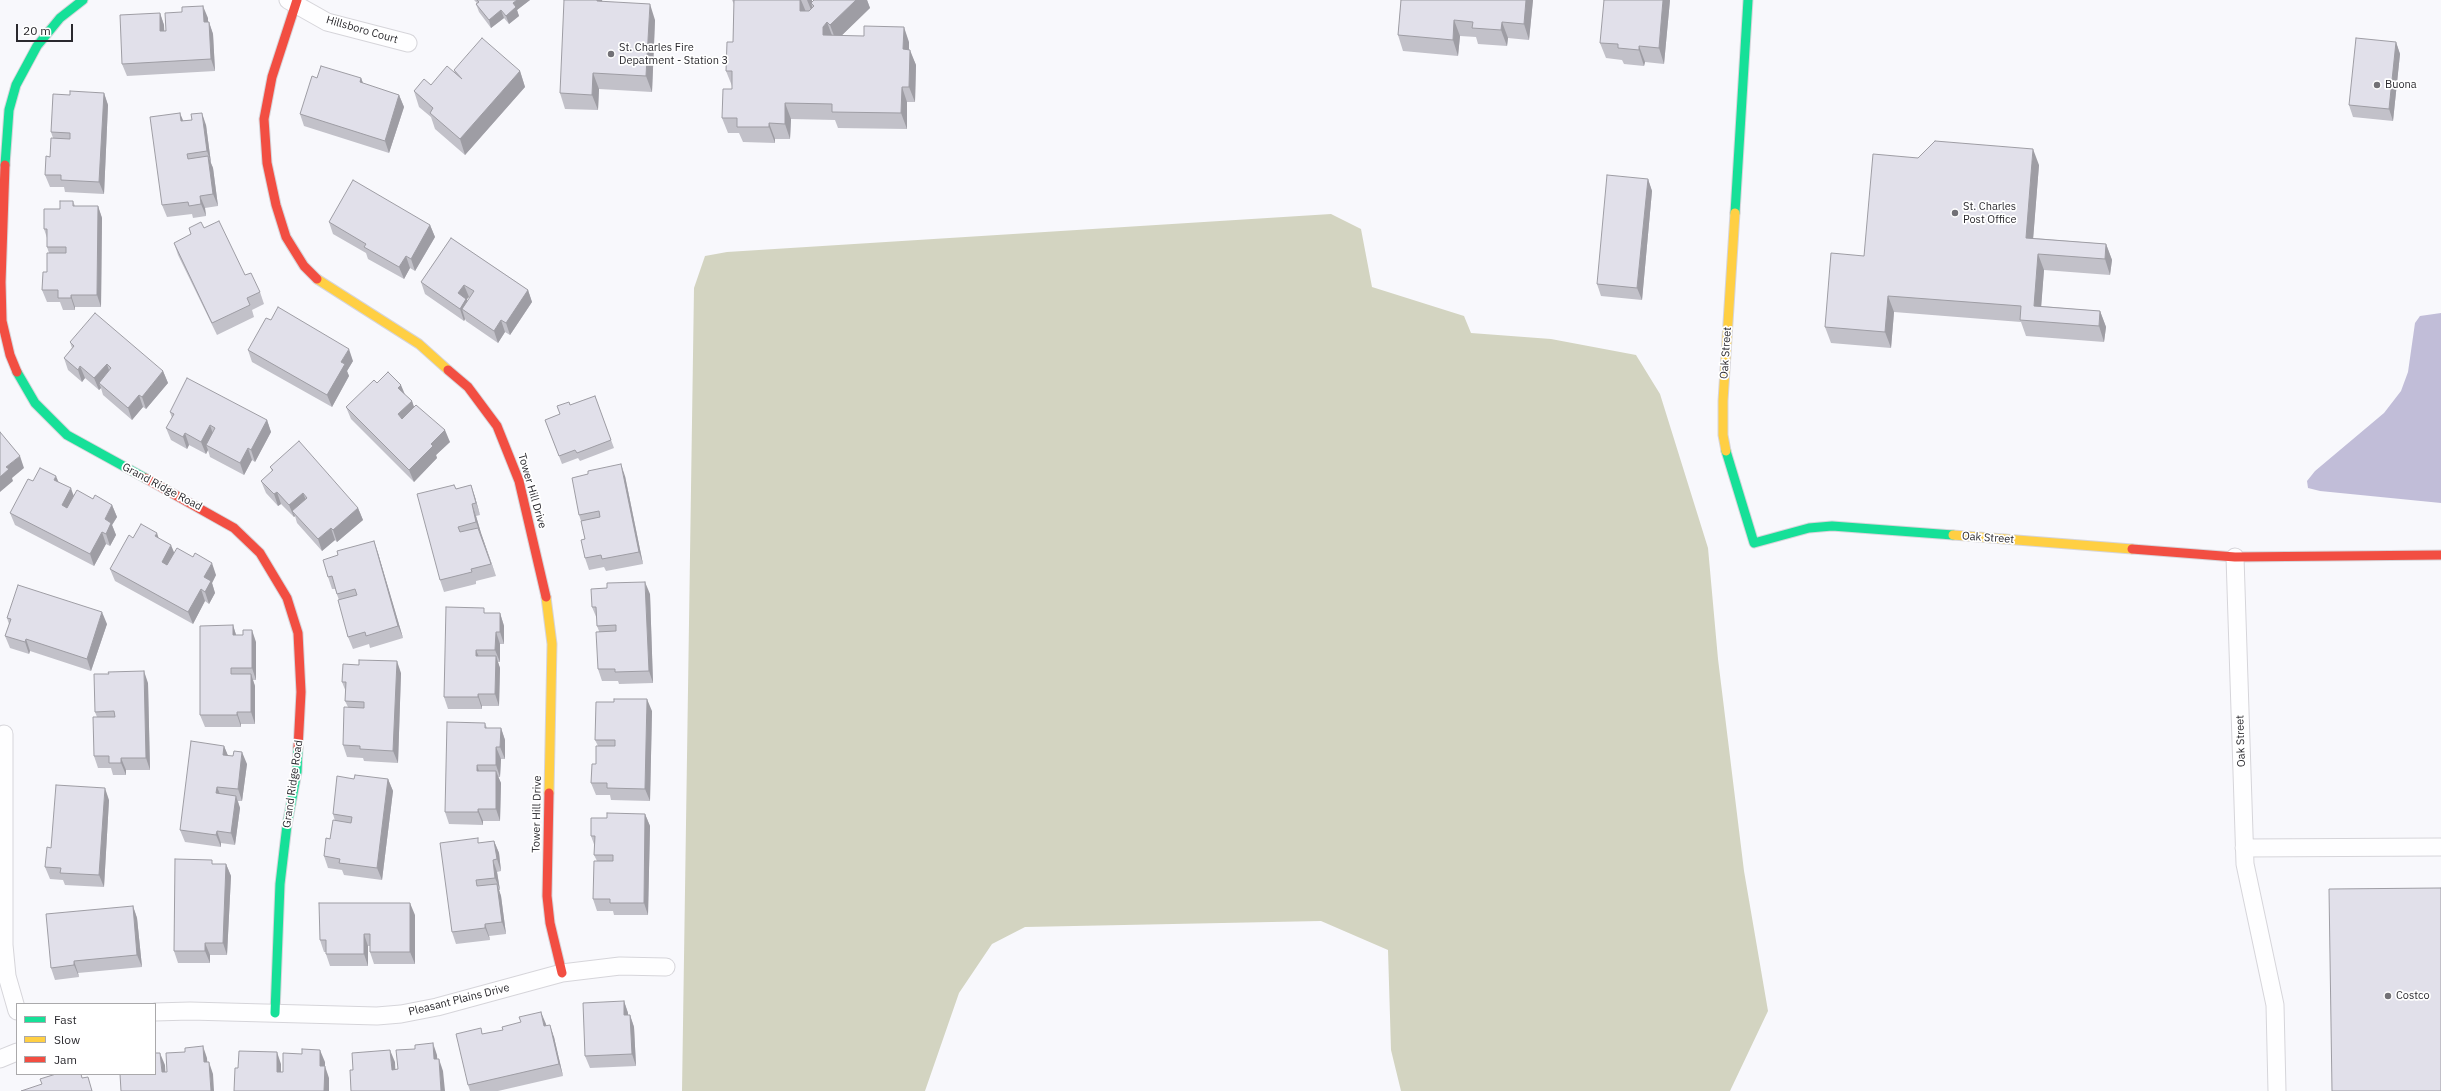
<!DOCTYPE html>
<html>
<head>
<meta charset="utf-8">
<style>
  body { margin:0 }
  #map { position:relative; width:2441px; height:1091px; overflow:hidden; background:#f8f8fc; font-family:"IBM Plex Sans",sans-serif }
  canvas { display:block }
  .legend { position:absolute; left:16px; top:1003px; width:140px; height:72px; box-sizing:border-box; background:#fff; border:1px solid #aaa9ab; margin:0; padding:5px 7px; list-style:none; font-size:12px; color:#2a292e }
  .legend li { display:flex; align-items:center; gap:8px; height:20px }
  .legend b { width:20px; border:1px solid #aaa9ab }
  .scale { position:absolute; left:16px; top:24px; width:57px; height:18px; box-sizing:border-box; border:2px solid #2a292e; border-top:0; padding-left:5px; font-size:12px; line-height:14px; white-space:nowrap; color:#2a292e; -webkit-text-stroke:3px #fff; paint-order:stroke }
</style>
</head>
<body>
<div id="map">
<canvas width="2441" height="1091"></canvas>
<ul class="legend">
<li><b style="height:5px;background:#16e098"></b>Fast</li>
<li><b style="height:5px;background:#ffcf43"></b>Slow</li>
<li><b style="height:5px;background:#f24e42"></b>Jam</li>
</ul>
<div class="scale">20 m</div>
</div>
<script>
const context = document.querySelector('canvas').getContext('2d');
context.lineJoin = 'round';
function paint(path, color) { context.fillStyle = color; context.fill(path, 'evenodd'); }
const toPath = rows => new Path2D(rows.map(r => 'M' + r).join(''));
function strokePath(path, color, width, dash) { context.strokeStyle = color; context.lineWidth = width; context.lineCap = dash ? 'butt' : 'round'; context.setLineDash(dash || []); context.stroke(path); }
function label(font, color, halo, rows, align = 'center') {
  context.font = font + ' "IBM Plex Sans",sans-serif'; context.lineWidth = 3.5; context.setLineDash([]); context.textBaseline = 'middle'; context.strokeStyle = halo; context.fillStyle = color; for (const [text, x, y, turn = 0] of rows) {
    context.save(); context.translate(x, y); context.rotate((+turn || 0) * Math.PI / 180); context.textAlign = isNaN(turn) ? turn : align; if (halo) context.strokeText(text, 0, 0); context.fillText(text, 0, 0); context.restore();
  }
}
paint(toPath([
  [1331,214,1361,229,1372,287,1464,316,1471,333,1551,339,1636,355,1660,394,1708,548,1718,659,1744,871,1768,1011,1730,1091,1401,1091,1391,1050,1388,950,1321,921,1025,927,992,944,959,993,925,1091,682,1091,694,288,705,256,727,252]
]), '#d3d4c1');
paint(toPath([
  [2441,313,2441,503,2320,491,2308,488,2307,481,2315,471,2384,413,2401,391,2408,372,2415,323,2420,316]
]), '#c1bdd8');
const street = toPath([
  [288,0,327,22,408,43],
  [2235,557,2245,864,2275,1005,2277,1091],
  [4,734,4,945,7,976,17,1011],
  [2244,848,2441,847],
  [155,1012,190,1011,377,1016,401,1014,437,1007,562,973,620,966,666,967],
  [0,1059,17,1052]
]);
const fast = toPath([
  [5,165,9,110,16,85,37,46,60,18,83,0],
  [1735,213,1748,0],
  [17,372,35,403,67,435,145,478],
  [1726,451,1754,543,1809,528,1832,526,1953,535],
  [275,1013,280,884,287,825,297,772,298,748]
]);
const slow = toPath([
  [317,279,419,344,448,370],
  [1726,451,1723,435,1723,401,1735,213],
  [1953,535,2132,549],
  [546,597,552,644,549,793]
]);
const jam = toPath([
  [297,0,272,77,264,119,267,163,276,205,286,237,304,266,317,279],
  [5,165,1,282,2,321,10,355,17,372],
  [448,370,468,387,497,426,519,481,546,597],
  [145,478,234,528,260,553,287,598,298,633,301,692,298,748],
  [2132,549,2235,557,2441,555],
  [549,793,547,896,550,923,562,973]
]);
strokePath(street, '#d6d5da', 19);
strokePath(fast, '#d6d5da', 11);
strokePath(slow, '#d6d5da', 11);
strokePath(jam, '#d6d5da', 11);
strokePath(street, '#fefeff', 17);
strokePath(fast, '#16e098', 9);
strokePath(slow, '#ffcf43', 9);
strokePath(jam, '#f24e42', 9);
paint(toPath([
  [474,0,530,0,517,10,519,16,509,24,504,18,491,28,479,12,476,4,477,3],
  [732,0,812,0,812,2,814,0,867,0,870,8,841,36,909,42,909,50,916,65,915,102,907,102,907,129,838,128,835,120,791,119,790,139,775,139,775,143,743,142,739,133,728,133,722,118,732,89,732,86,726,71,733,42,734,4],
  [1401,0,1533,0,1529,40,1508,38,1507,46,1478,44,1476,37,1460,36,1458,56,1403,51,1398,35],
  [1670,0,1664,64,1645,62,1644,66,1624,64,1622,60,1606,58,1600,43],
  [602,2,655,20,652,92,599,89,598,110,565,109,560,93],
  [160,13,164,25,164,31,208,18,208,22,209,22,213,34,215,71,127,76,122,64],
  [2396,42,2400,54,2393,121,2353,117,2349,105],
  [454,70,520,71,525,87,465,155,435,129,431,117,419,107,414,91,431,85,455,73],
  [317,78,361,78,363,84,399,95,404,107,389,153,304,126,300,114],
  [104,93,108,105,104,194,65,192,64,187,50,187,45,175,50,157,53,138,51,132,70,95],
  [192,120,206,125,211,163,213,168,218,206,205,208,206,216,193,218,192,214,167,217,162,205,183,121],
  [1918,158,2039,165,2033,238,2106,244,2112,260,2110,275,2044,270,2041,306,2100,311,2106,327,2104,342,2026,336,2021,322,1894,312,1891,348,1831,343,1825,327,1864,256],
  [1648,179,1652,191,1642,300,1601,296,1597,284],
  [73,201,75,206,98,206,102,218,101,307,75,307,75,310,63,310,60,302,47,302,42,290,47,272,49,253,47,247,47,238,44,229,60,209],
  [329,222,430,225,435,237,415,271,410,268,404,279,368,259,366,253,333,234],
  [189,228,204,228,260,292,264,304,252,310,254,317,217,335,178,255,174,243,191,235],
  [451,238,528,290,532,302,510,335,505,332,498,343,466,321,465,319,464,321,425,294,421,282],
  [469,297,470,298,467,301,467,299],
  [70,342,163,371,168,383,146,409,143,407,132,420,103,395,101,388,99,390,85,378,82,382,68,370,64,358,72,348],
  [248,350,353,361,347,371,349,376,332,407,252,362],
  [377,383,404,394,412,401,414,407,450,442,436,455,437,458,414,482,351,419,346,407],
  [595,396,614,448,580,461,578,458,562,464,545,420,560,414,570,405],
  [170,412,267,420,271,432,255,462,252,460,244,475,210,457,208,450,206,454,189,445,187,449,171,440,166,428,172,418],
  [270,467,358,508,363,520,337,542,335,540,322,551,297,523,295,516,294,517,281,504,278,506,266,493,261,481,272,471],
  [625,476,643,564,606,571,604,567,589,570,585,558,585,539,581,521,579,515],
  [33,481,58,482,74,495,93,499,112,505,117,517,112,525,116,535,110,546,106,544,94,566,15,525,10,513],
  [454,485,456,489,471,485,475,497,480,515,476,516,481,533,496,576,476,581,476,584,444,592,440,580],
  [133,538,159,539,174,553,216,575,212,583,215,593,209,604,205,601,193,624,115,581,110,569],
  [374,541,378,553,403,638,370,648,369,644,353,649,348,637,339,600,335,589,332,589,328,577,338,555],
  [650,594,653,683,619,684,618,681,602,681,598,669,599,631,597,626,597,619,592,607],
  [486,613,500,613,504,626,504,644,500,644,500,662,498,662,500,668,499,706,482,706,482,709,448,709,444,697],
  [7,618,107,624,91,671,30,651,29,654,10,648,5,636,9,624],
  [233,625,236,635,256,642,256,680,253,680,255,686,255,724,241,724,241,727,205,727,200,715],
  [401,673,398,763,364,761,363,758,347,757,343,745,348,707,345,701,346,692,342,682],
  [148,683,150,770,126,770,126,775,113,775,111,768,98,768,94,756,97,717,95,712],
  [652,711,650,801,611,800,610,795,596,795,591,783,596,764,598,746,595,740],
  [485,723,487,728,501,728,505,740,505,759,501,759,500,777,498,777,501,783,500,821,483,821,483,825,449,824,445,812],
  [224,746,228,756,247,764,242,801,238,801,240,808,235,845,221,843,221,847,185,842,180,830],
  [354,779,388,779,393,791,382,880,344,875,342,870,328,868,324,856,330,839,335,821,333,814],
  [109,800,104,887,65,885,63,880,50,879,45,867,51,848],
  [645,814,650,826,648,915,614,915,613,911,597,911,593,899,597,861,594,855,595,847,591,836,607,818],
  [494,841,499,853,501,871,497,872,500,890,499,890,501,896,506,934,489,936,490,940,456,944,452,932,480,843],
  [214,864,226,864,231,876,227,955,210,955,210,963,178,963,174,951],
  [133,906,137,918,142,967,78,973,79,977,55,980,51,968],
  [415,915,415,964,374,964,370,952,370,946,368,946,368,966,330,966,326,954,326,952,324,952,320,940],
  [624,1001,628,1013,628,1015,630,1015,634,1027,636,1066,590,1068,585,1056],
  [546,1026,554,1037,563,1076,498,1091,470,1091,468,1085,483,1034]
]), '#c2c1c9');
paint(toPath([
  [517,0,530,0,517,10,519,16,509,24,506,16,513,3],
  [597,0,602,0,603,4,597,1],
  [800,0,801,0,806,12,800,11],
  [807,0,812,0,812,4,811,3,812,6,812,12],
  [856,0,867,0,870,8,836,41,830,25],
  [1526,0,1533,0,1529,40,1524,24],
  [1663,0,1670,0,1664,64,1659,48],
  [650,4,655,20,652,92,646,76],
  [203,6,208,18,208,34,204,22],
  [501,10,504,18,491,28,489,20],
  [160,13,164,25,165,43,160,31],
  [1454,20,1460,36,1458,56,1453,40],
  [209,22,213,34,215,71,211,59],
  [827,22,833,38,823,35,823,27],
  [1502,22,1508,38,1507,46,1501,30],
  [904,27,909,42,909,65,903,49],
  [2396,42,2400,54,2393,121,2389,109],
  [1639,46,1645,62,1644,66,1639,50],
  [910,50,916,65,915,102,909,87],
  [520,71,525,87,465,155,460,139],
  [593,73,599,89,598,110,592,95],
  [361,78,366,90,360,82],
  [902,87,907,102,907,129,901,113],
  [104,93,108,105,104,194,99,182],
  [399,95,404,107,389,153,385,141],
  [785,103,791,119,790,139,785,124],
  [180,113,185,125,181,121],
  [202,113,206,125,211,163,207,151],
  [769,123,775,139,775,143,769,127],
  [2033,149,2039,165,2032,253,2026,238],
  [208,156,213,168,218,206,213,194],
  [1648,179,1652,191,1642,300,1637,288],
  [200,196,205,208,206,216,201,204],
  [98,206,102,218,101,307,97,295],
  [430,225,435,237,415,271,411,259],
  [2106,244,2112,260,2110,275,2105,259],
  [2038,254,2044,270,2040,322,2034,306],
  [406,256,410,268,404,279,399,267],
  [464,285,469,297,467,299,471,311,462,309,465,319,464,321,460,309,458,293],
  [528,290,532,302,510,335,506,323],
  [71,295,75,307,75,310,71,298],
  [1888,296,1894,312,1891,348,1885,332],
  [2100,311,2106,327,2104,342,2099,326],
  [501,320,505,332,498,343,494,331],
  [349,349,353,361,347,371,349,376,332,407,327,395,341,362],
  [107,364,111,376,99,383,101,388,99,390,94,378],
  [80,366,85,378,82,382,78,370],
  [163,371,168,383,146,409,142,397],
  [401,385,406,397,398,388],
  [139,395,143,407,132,420,128,408],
  [412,401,416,413,403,426,398,414],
  [267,420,271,432,255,462,251,450],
  [210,425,214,437,206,445,208,450,206,454,201,442],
  [445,430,450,442,436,455,437,458,414,482,409,470,431,444],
  [185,433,189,445,187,449,183,437],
  [248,448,252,460,244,475,240,463],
  [20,456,24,468,12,478,13,481,0,492,0,477,6,467],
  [621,464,625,476,643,564,639,552],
  [56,476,61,488,54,480],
  [471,485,475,497,480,515,476,503],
  [71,488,75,500,67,517,62,505],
  [277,492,281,504,278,506,274,494],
  [303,493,308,505,292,511,295,516,294,517,289,505],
  [472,504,476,516,481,533,496,576,476,522],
  [112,505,117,517,112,525,116,535,110,546,106,534,105,519],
  [358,508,363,520,337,542,333,530],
  [331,528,335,540,322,551,318,539],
  [102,532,106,544,94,566,90,554],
  [157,533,161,545,155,536],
  [374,541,378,553,403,638,398,626],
  [171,545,176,557,167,574,162,562],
  [212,563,216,575,212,583,215,593,209,604,205,592,204,577],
  [645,582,650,594,653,683,649,671],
  [201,589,205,601,193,624,188,612],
  [102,612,107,624,91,671,87,659],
  [500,613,504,626,504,644,500,632],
  [233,625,237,638,233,635],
  [252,630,256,642,256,680,252,668],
  [496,632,500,644,500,662,495,650],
  [26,639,30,651,29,654,25,642],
  [476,650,481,662,476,656],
  [496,656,500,668,499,706,495,694],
  [397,661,401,673,398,763,393,751],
  [144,671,148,683,150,770,146,758],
  [251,674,255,686,255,724,251,712],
  [478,694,482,706,482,709,478,697],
  [647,699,652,711,650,801,645,789],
  [237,712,241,724,241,727,237,715],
  [501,728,505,740,505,759,500,747],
  [224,746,229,758,223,755],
  [496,747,501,759,500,777,496,765],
  [242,752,247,764,242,801,238,789],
  [121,758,126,770,126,775,121,763],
  [477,765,481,777,477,771],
  [496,771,501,783,500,821,496,809],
  [388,779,393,791,382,880,377,868],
  [217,787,222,799,216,793],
  [105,788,109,800,104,887,99,875],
  [236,796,240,808,235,845,231,833],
  [478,809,483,821,483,825,478,812],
  [645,814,650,826,648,915,644,903],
  [217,831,221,843,221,847,216,835],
  [494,841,499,853,501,871,497,859],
  [493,860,497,872,500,890,495,878],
  [226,864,231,876,227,955,223,943],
  [497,884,501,896,506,934,502,922],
  [410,903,415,915,415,964,410,952],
  [133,906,137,918,142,967,137,955],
  [485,924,489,936,490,940,485,928],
  [364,934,368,946,368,966,364,954],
  [205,943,210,955,210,963,205,951],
  [74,961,78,973,79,977,74,965],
  [624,1001,628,1013,628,1027,624,1015],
  [541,1012,546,1024,549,1038,544,1026],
  [630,1015,634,1027,636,1066,632,1054],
  [550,1025,554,1037,563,1076,559,1064],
  [433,1043,437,1055,438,1071,434,1059],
  [203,1046,207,1058,208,1074,204,1062],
  [320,1050,325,1062,325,1066,329,1078,329,1091,324,1091,320,1066],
  [390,1050,395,1062,396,1082,392,1070],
  [277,1052,281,1064,281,1084,277,1072],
  [160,1053,165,1065,166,1084,162,1072],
  [439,1059,443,1071,445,1091,441,1091],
  [209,1062,213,1074,214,1091,211,1091]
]), '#9e9da4');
const building = toPath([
  [477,0,517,0,513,3,516,7,506,16,501,10,489,20,476,4,479,2,477,0],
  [564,0,597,0,597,1,650,4,646,76,593,73,592,95,560,93,564,0],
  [734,0,800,0,800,11,809,11,814,6,811,3,814,0,856,0,830,25,827,22,823,27,823,35,864,36,864,26,904,27,903,49,910,50,909,87,902,87,901,113,832,112,832,104,785,103,785,124,769,123,769,127,737,127,737,118,722,118,723,89,732,89,732,71,726,71,727,42,733,42,734,0],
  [1401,0,1526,0,1524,24,1502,22,1501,30,1472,28,1473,22,1454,20,1453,40,1398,35,1401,0],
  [1604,0,1663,0,1659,48,1639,46,1639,50,1618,48,1618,44,1600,43,1604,0],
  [203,6,204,22,209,22,211,59,122,64,120,15,160,13,160,31,166,31,165,13,182,12,182,7,203,6],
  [482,38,520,71,460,139,430,113,433,108,414,91,424,79,431,85,447,66,462,79,454,70,482,38],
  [2356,38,2396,42,2389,109,2349,105,2356,38],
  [321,66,361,78,360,82,399,95,385,141,300,114,312,76,317,78,321,66],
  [70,91,104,93,99,182,61,180,61,175,45,175,46,156,50,157,51,138,70,139,70,133,51,132,53,94,70,95,70,91],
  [180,113,181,121,192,120,191,114,202,113,207,151,187,154,188,159,208,156,213,194,200,196,201,204,189,206,188,202,162,205,150,117,180,113],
  [1935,141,2033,149,2026,238,2106,244,2105,259,2038,254,2034,306,2100,311,2099,326,2020,320,2021,306,1888,296,1885,332,1825,327,1831,253,1864,256,1873,154,1918,158,1935,141],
  [1607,175,1648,179,1637,288,1597,284,1607,175],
  [353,180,430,225,411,259,406,256,399,267,364,247,366,244,329,222,353,180],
  [60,201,73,201,73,206,98,206,97,295,71,295,71,298,58,298,58,290,42,290,43,272,47,272,47,253,66,253,66,247,47,247,47,229,44,229,44,209,60,209,60,201],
  [219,221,245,275,251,273,260,292,247,298,250,305,212,323,174,243,191,234,189,228,201,222,204,228,219,221],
  [451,238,528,290,506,323,501,320,494,331,462,309,474,291,464,285,458,293,466,299,460,309,421,282,451,238],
  [278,307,349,349,341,362,345,364,327,395,248,350,266,318,271,320,278,307],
  [95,313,163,371,142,397,139,395,128,408,99,383,111,368,107,364,94,378,80,366,78,370,64,358,74,346,70,342,95,313],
  [388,372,401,385,398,388,412,401,398,414,402,419,416,405,445,430,431,444,433,446,409,470,346,407,374,380,377,383,388,372],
  [187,378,267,420,251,450,248,448,240,463,206,445,215,428,210,425,201,442,185,433,183,437,166,428,174,414,170,412,187,378],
  [595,396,611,440,577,453,575,450,559,456,545,420,560,414,557,406,569,402,570,405,595,396],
  [0,432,20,456,6,467,9,469,0,477,0,432],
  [299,441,358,508,333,530,331,528,318,539,292,511,307,498,303,493,289,505,277,492,274,494,261,481,273,470,270,467,299,441],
  [621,464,639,552,602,559,601,555,585,558,581,540,585,539,581,521,600,517,599,511,579,515,572,478,588,474,588,471,621,464],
  [40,468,56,476,54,480,71,488,62,505,67,508,77,490,93,499,95,495,112,505,105,519,111,523,106,534,102,532,90,554,10,513,28,479,33,481,40,468],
  [454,485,456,489,471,485,476,503,472,504,476,522,458,527,460,532,478,528,491,564,471,569,472,572,440,580,417,494,454,485],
  [141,524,157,533,155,536,171,545,162,562,167,565,177,548,193,557,195,553,212,563,204,577,211,581,205,592,201,589,188,612,110,569,129,535,133,538,141,524],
  [374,541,398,626,366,636,365,632,348,637,338,600,357,595,355,589,337,594,332,576,328,577,323,560,338,555,337,551,374,541],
  [645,582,649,671,615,672,615,669,598,669,596,632,616,631,616,625,597,626,596,607,592,607,591,589,607,588,607,583,645,582],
  [18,585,102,612,87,659,26,639,25,642,5,636,11,619,7,618,18,585],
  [446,607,484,608,484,613,500,613,500,632,496,632,495,650,476,650,476,656,496,656,495,694,478,694,478,697,444,697,446,607],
  [233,625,233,635,243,635,243,630,252,630,252,668,231,668,231,674,251,674,251,712,237,712,237,715,200,715,200,626,233,625],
  [359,660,397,661,393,751,360,749,360,746,343,745,344,707,364,708,364,702,345,701,346,682,342,682,343,664,359,665,359,660],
  [144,671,146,758,121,758,121,763,109,763,109,756,94,756,93,717,115,717,114,711,95,712,94,674,109,674,108,672,144,671],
  [614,699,647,699,645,789,607,788,607,783,591,783,592,764,596,764,596,746,615,746,615,740,595,740,596,702,614,702,614,699],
  [447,722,485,723,485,728,501,728,500,747,496,747,496,765,477,765,477,771,496,771,496,809,478,809,478,812,445,812,447,722],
  [191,741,224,746,223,755,233,756,234,751,242,752,238,789,217,787,216,793,236,796,231,833,217,831,216,835,180,830,191,741],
  [355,775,388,779,377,868,339,863,340,859,324,856,326,838,330,839,333,820,351,823,352,817,333,814,337,776,354,779,355,775],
  [56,785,105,788,99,875,60,873,61,868,45,867,47,847,51,848,56,785],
  [607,813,645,814,644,903,610,903,610,899,593,899,594,861,613,861,613,855,594,855,595,836,591,836,591,818,607,818,607,813],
  [478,838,478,843,494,841,497,859,493,860,495,878,476,880,477,886,497,884,502,922,485,924,485,928,452,932,440,843,478,838],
  [175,859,212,860,212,864,226,864,223,943,205,943,205,951,174,951,175,859],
  [2441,888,2441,1091,2332,1091,2329,889,2441,888],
  [319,903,410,903,410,952,370,952,370,934,364,934,364,954,326,954,326,940,320,940,319,903],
  [133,906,137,955,74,961,74,965,51,968,46,914,133,906],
  [624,1001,624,1015,630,1015,632,1054,585,1056,583,1003,624,1001],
  [541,1012,544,1026,550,1025,559,1064,468,1085,456,1034,481,1028,482,1034,503,1030,502,1027,521,1022,519,1017,541,1012],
  [433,1043,434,1059,439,1059,441,1091,351,1091,350,1070,353,1070,352,1053,390,1050,392,1070,398,1069,396,1050,415,1049,415,1045,433,1043],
  [203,1046,204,1062,209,1062,211,1091,121,1091,120,1074,155,1074,155,1053,160,1053,162,1072,167,1072,166,1053,185,1052,185,1048,203,1046],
  [302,1049,320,1050,320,1066,325,1066,324,1091,234,1091,235,1068,238,1068,239,1051,277,1052,277,1072,283,1072,283,1053,302,1054,302,1049],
  [56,1074,81,1074,82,1078,88,1077,92,1091,21,1091,42,1084,40,1079,56,1074]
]);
paint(building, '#e1e0ea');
strokePath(building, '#9e9da4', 1);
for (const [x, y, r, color] of [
  [611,54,4,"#727176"],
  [2377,85,4,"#727176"],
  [1955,213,4,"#727176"],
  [2388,996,4,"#727176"]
]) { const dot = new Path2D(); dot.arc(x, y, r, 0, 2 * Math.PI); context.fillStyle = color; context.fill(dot); strokePath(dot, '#fff', 1.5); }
label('11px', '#2a292e', '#fff', [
  ["Hillsboro Court",362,30,16],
  ["Oak Street",1726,353,-86],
  ["Grand Ridge Road",162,487,28],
  ["Tower Hill Drive",532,491,74],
  ["Oak Street",1988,538,4],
  ["Oak Street",2241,741,-92],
  ["Grand Ridge Road",293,784,-82],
  ["Tower Hill Drive",537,814,-89],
  ["Pleasant Plains Drive",459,1000,-14]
]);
label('11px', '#2a292e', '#fff', [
  ["St. Charles Fire",619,48],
  ["Depatment - Station 3",619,61],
  ["Buona",2385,85],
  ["St. Charles",1963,207],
  ["Post Office",1963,220],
  ["Costco",2396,996]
], 'left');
</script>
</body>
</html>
